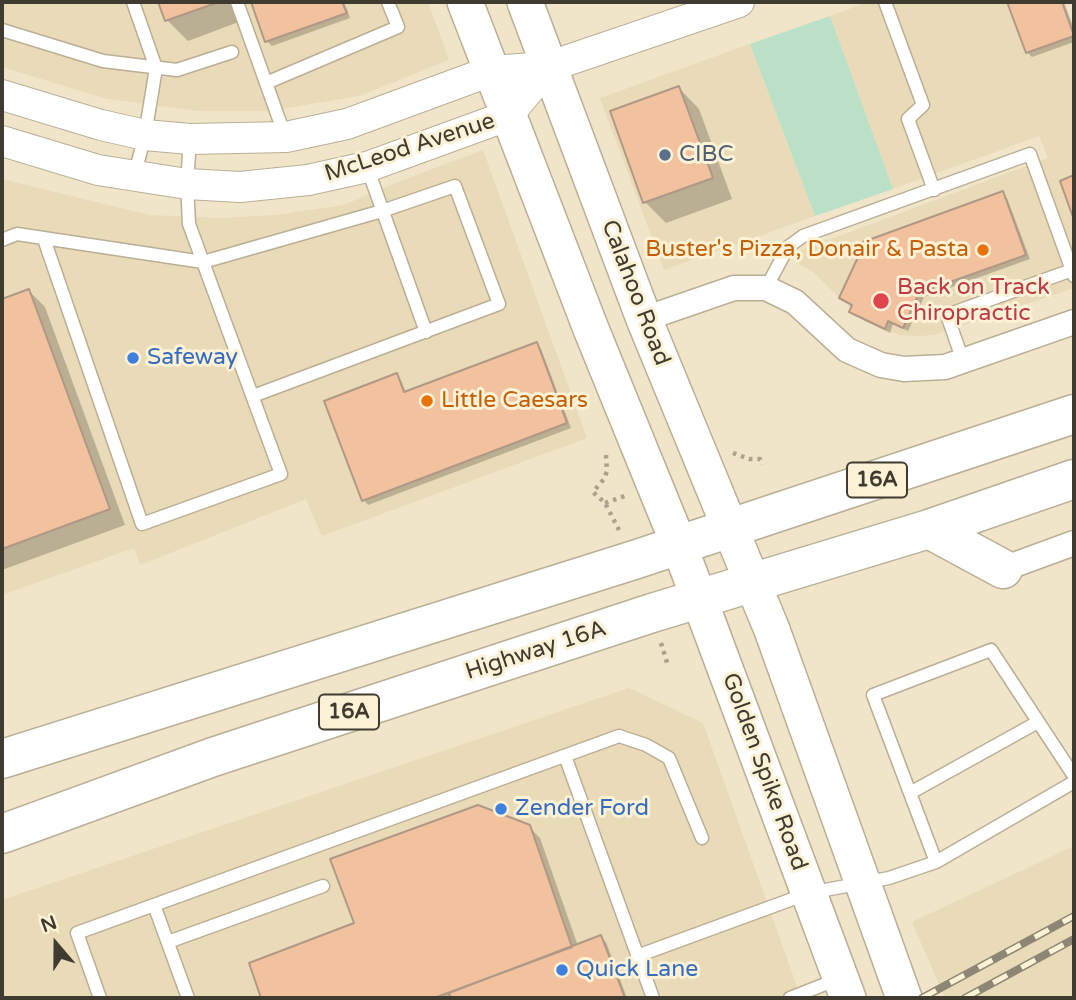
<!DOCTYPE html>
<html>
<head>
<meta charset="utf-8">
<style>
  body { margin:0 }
  #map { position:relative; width:1076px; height:1000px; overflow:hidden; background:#f0e4c9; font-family:"Varela Round",sans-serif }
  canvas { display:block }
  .frame { position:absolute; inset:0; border:4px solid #3f3b30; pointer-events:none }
  .north { position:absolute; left:21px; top:909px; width:70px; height:70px; -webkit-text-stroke:5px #fdf2d6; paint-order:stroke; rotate:340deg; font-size:19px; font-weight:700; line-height:28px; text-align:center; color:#3f3b30 }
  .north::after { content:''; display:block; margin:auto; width:24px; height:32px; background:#3f3b30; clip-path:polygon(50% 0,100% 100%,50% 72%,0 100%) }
</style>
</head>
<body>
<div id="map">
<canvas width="1076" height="1000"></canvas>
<div class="frame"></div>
<div class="north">N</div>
</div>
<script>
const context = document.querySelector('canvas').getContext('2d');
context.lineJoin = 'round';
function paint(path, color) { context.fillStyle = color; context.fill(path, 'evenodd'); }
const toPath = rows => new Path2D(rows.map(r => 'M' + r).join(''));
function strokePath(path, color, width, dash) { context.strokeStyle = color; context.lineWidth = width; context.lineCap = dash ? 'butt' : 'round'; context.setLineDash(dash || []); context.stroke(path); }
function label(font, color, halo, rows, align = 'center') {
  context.font = font + ' "Varela Round",sans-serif'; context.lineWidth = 6; context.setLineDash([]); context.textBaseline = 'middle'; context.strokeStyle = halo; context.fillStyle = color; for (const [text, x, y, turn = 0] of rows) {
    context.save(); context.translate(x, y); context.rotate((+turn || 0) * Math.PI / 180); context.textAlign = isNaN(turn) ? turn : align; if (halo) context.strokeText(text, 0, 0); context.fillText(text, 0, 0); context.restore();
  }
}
paint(toPath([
  [2,2,428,2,449,60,359,96,268,111,199,111,107,99,2,67],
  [868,2,1063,2,1074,34,1074,288,937,334,921,336,899,335,865,322,813,272,799,264,796,252,1048,158,1039,136,893,189,830,16],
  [750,44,815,216,664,270,600,98],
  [483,150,587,438,322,536,306,499,140,565,134,548,2,595,2,179,149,215,220,218,276,215,344,205,403,180],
  [629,688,703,723,801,998,2,998,2,900],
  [1074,846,1074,998,945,998,912,922]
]), '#e9dab8');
paint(toPath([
  [830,16,893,189,815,216,750,44]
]), '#bae1c8');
paint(toPath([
  [160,2,238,2,244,20,188,41,167,20],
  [253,2,344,2,350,18,272,46,267,41],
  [1009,2,1064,2,1074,29,1074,42,1032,57,1027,52],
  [679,88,699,109,732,199,666,223,645,202,612,112],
  [1003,193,1007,198,1030,259,924,297,908,331,893,324,890,333,856,316,851,312,854,307,841,298],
  [29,291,45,307,125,525,2,570,2,301],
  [536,344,541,349,571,428,368,505,364,500,396,375,401,380,406,393],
  [529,827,540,838,578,946,601,937,606,942,627,998,263,998,251,964,357,924]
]), '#0003');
const building = toPath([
  [158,2,219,2,165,21,158,2],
  [251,2,342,2,347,13,265,42,251,2],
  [1007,2,1062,2,1074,36,1026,53,1007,2],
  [679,86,713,178,643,203,610,111,679,86],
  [1074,175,1074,220,1060,181,1074,175],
  [1003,191,1026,255,919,293,903,328,888,321,885,329,849,312,852,305,839,298,858,257,852,246,1003,191],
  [29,289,110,509,2,549,2,299,29,289],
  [537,342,567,423,362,501,324,401,397,373,404,392,537,342],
  [478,805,530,825,572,947,434,998,261,998,249,963,354,923,330,859,478,805],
  [601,935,625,998,451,998,449,993,601,935]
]);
paint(building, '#f2c29f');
strokePath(building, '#b09886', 2);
const service = toPath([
  [133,2,156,68,145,135,134,177],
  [237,2,285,136],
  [885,2,923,105,908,119,934,190],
  [2,30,103,61,177,70,232,52],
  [266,83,398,27,388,2],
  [367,167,426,332],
  [44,239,142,524,281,474,189,224,187,184,190,139],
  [2,240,17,234,203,262,382,211,455,186,499,304,253,396],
  [766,288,788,247,803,236,1030,154,1074,276],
  [963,361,947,315,1072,270],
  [565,756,653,998],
  [910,793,1038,722],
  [936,862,873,695,991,650,1074,776],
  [154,905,188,998],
  [168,942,323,886],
  [637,956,809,893,889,878,936,862,1074,782],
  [100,998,77,933,619,736,646,745,669,758,702,838],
  [790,998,838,979]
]);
const minor = toPath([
  [644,319,734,288,766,288,795,302,847,350,881,365,904,369,945,367,1074,322],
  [1003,569,1074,543]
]);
const tertiary = toPath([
  [2,95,101,125,145,135,190,139,286,137,347,124,491,71,548,67,739,2],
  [2,141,98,170,187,184,240,187,308,180,367,167,507,116,548,67]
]);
const secondary = toPath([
  [465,2,591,329,679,545,848,998],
  [525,2,644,319,772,630,904,998]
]);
const primary = toPath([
  [929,529,1003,569],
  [2,759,634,560,1074,414],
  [2,834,213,757,652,613,929,529,1074,479]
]);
strokePath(service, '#baaf95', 15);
strokePath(minor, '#baaf95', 27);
strokePath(tertiary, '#baaf95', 32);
strokePath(secondary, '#baaf95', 38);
strokePath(primary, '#baaf95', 41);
strokePath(toPath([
  [733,453,749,459,760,459,761,465],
  [606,455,607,471,604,479,593,492,605,503,619,530],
  [605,503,625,496],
  [661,643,668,666]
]), '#aaa28d', 4.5, [3.5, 5]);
strokePath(service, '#fff', 12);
strokePath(minor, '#fff', 24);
strokePath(tertiary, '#fff', 30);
strokePath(secondary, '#fff', 35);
strokePath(primary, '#fff', 38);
const rail = toPath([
  [922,998,1074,916],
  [965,998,1074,939]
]);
strokePath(rail, '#8e8674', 8);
strokePath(rail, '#fdf2d6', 5, [16]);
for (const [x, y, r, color] of [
  [665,155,7,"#5c6f8a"],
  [983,250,7,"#e8710a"],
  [881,301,9,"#e0444e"],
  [133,358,7,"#3f7fe0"],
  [427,401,7,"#e8710a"],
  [501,809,7,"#3f7fe0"],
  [562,970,7,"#3f7fe0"]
]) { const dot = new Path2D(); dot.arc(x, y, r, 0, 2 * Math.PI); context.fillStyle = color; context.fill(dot); strokePath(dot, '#fdf2d6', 2.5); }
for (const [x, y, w] of [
  [877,480,60],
  [349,712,60]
]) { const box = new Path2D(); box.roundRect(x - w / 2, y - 17.5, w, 35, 5); context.fillStyle = '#fdf2d6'; context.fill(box); strokePath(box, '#3f3b30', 2); }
label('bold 21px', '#3f3b30', null, [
  ["16A",877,480],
  ["16A",349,712]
]);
label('23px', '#3f3b30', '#fdf2d6', [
  ["McLeod Avenue",410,148,-18],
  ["Calahoo Road",635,293,69],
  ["Highway 16A",536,651,-18],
  ["Golden Spike Road",764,772,70]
]);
label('23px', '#4e5e75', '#fdf2d6', [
  ["CIBC",679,155]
], 'left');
label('23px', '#c56008', '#fdf2d6', [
  ["Buster's Pizza, Donair & Pasta",969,250],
  ["Little Caesars",441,401,"left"]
], 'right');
label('23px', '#be3a42', '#fdf2d6', [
  ["Back on Track",897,288],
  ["Chiropractic",897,314]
], 'left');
label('23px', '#366cbe', '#fdf2d6', [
  ["Safeway",147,358],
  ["Zender Ford",515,809],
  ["Quick Lane",576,970]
], 'left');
</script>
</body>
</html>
